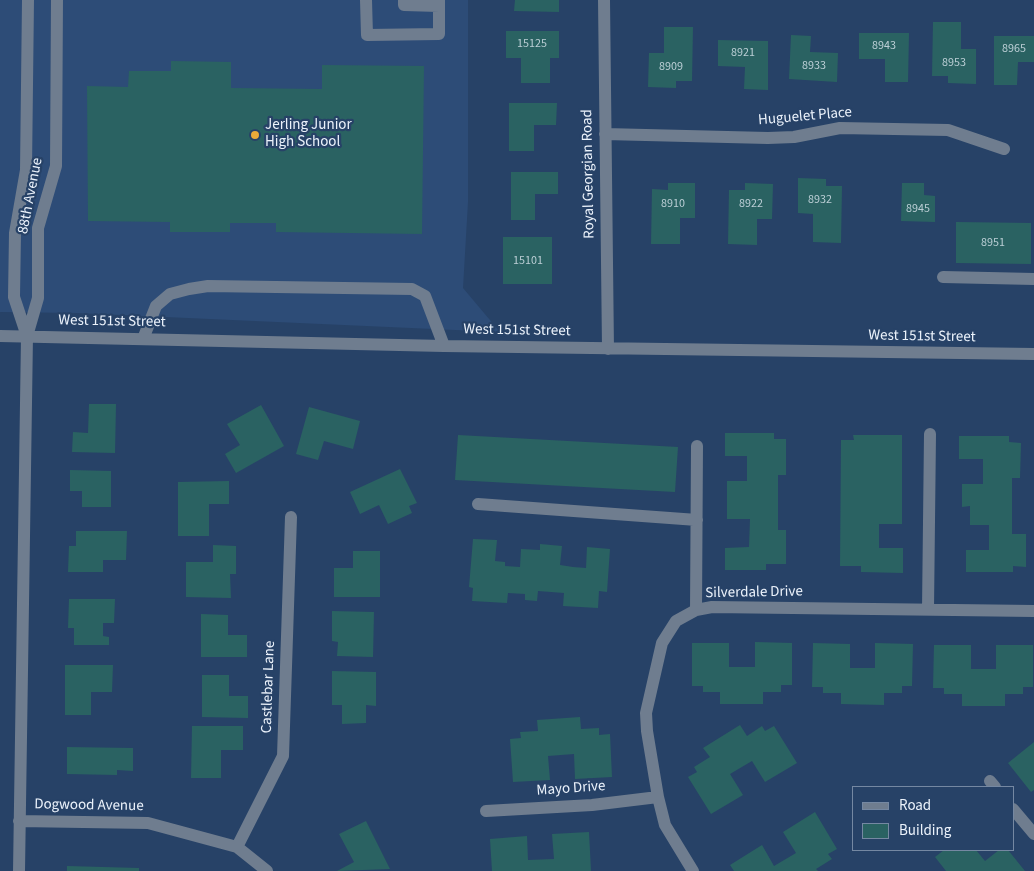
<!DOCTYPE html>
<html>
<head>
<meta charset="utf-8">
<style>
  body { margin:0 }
  #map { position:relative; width:1034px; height:871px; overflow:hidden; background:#274267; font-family:"Source Sans 3",sans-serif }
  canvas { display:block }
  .legend { position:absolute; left:852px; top:786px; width:162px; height:65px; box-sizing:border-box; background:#274267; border:1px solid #7588a2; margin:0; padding:6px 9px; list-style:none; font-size:15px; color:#ebf2fb }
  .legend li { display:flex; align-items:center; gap:10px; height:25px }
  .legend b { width:25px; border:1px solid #7588a2 }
</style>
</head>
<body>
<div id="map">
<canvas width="1034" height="871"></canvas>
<ul class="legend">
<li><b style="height:6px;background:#6f7d8f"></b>Road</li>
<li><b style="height:14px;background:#2a6262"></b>Building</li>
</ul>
</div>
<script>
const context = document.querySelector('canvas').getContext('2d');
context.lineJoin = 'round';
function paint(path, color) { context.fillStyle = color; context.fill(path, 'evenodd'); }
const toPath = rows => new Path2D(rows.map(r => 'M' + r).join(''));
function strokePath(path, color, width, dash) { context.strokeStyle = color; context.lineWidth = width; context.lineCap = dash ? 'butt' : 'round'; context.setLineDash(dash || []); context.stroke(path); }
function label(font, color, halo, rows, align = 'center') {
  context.font = font + ' "Source Sans 3",sans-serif'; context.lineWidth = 4.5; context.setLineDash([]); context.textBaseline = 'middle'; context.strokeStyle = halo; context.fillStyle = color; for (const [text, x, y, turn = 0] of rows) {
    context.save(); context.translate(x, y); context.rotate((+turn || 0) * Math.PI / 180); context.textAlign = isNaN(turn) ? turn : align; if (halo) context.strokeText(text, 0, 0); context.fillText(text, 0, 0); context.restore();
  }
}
paint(toPath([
  [0,0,468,0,468,202,463,288,500,332,76,313,0,312]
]), '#2d4c77');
paint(toPath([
  [515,0,559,0,559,12,514,11],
  [933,22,961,22,961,49,976,49,976,84,948,83,948,76,932,76],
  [664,27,693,27,692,81,676,81,676,88,648,87,649,53,664,53],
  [506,31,559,31,559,58,550,58,550,83,521,83,521,58,506,58],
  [859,33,909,33,908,82,885,82,885,59,859,59],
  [791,35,811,36,810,52,838,53,837,82,789,79],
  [994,36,1034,36,1034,62,1018,62,1017,85,994,85],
  [718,40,768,41,768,90,744,89,745,67,718,66],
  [171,61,231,62,231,88,322,89,322,65,424,66,422,234,276,232,276,223,230,223,230,232,170,232,170,222,88,221,87,86,128,87,129,71,171,71],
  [509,103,557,103,556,125,534,125,534,151,509,151],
  [511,172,558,172,558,194,535,194,535,220,511,220],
  [798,178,826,179,826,186,842,186,841,243,813,242,813,214,798,213],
  [668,183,695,183,695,218,680,218,680,244,651,244,652,189,668,190],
  [745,183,773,184,772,219,757,219,757,245,728,244,729,190,745,190],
  [902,183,924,183,924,195,935,196,935,222,901,221],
  [956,222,1031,223,1031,264,956,263],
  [503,237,552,237,552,284,503,284],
  [89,404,116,404,115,453,72,452,73,432,88,433],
  [261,405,284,446,236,473,225,454,240,445,227,424],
  [309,407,360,421,353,449,324,441,318,460,296,454],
  [725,433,774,433,774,439,786,439,786,475,778,475,778,530,786,530,786,564,766,564,766,570,725,570,725,548,749,547,750,519,727,519,727,481,747,481,747,456,725,456],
  [458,435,678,447,675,492,455,480],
  [853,435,902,435,902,524,879,524,879,548,903,548,903,573,861,572,861,566,840,566,841,440,854,440],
  [959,436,1009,436,1009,442,1021,443,1020,478,1012,478,1012,534,1026,534,1026,567,1013,566,1013,572,966,572,966,550,989,550,989,525,970,525,970,506,962,507,962,484,983,484,983,459,959,459],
  [400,469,417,503,409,506,412,513,388,524,379,505,360,514,350,492],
  [70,470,111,471,111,507,82,507,82,491,70,491],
  [229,481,229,504,209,504,209,536,178,536,178,482],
  [76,531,127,531,126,560,103,560,103,572,68,572,69,546,76,546],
  [473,539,497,540,495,561,505,562,505,566,520,567,521,549,540,550,540,544,562,546,560,565,573,567,586,568,587,547,610,549,607,592,599,591,598,608,563,606,564,593,538,591,537,601,525,600,525,594,508,593,507,603,472,601,473,588,469,587],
  [213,545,236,546,236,574,230,574,231,598,186,597,186,562,213,562],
  [353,551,380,551,380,597,334,597,334,568,353,568],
  [69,599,115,599,114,623,103,623,103,636,109,637,109,645,74,645,74,628,68,628],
  [332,611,374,612,373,657,337,656,338,642,332,641],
  [201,614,228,615,228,635,247,635,247,657,201,657],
  [755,642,792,643,792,685,781,685,781,692,763,692,763,704,720,704,720,692,703,692,703,686,692,686,692,643,729,643,729,667,755,667],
  [813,643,850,644,850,668,875,668,875,643,913,644,912,686,902,686,902,693,884,693,884,705,841,704,841,693,823,693,823,687,812,687],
  [934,645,971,645,971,669,996,669,996,645,1033,645,1033,687,1023,687,1023,694,1005,694,1005,706,962,706,962,694,944,694,944,688,933,688],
  [65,665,113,665,112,692,91,692,91,715,65,715],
  [332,671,376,672,376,706,366,705,366,723,342,724,342,705,332,705],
  [202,675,229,675,229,696,248,696,248,718,202,717],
  [580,717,581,729,599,728,599,735,610,734,612,777,575,779,574,754,548,756,550,780,513,782,510,739,521,738,520,732,538,731,537,720],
  [740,725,747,736,762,726,765,731,774,726,797,763,765,782,752,761,730,774,743,795,711,814,688,777,697,772,694,767,710,757,703,748],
  [192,726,243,726,243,750,221,750,221,778,191,778],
  [1034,742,1034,790,1031,792,1008,763],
  [67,747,133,748,133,771,117,770,117,775,67,774],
  [815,812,837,849,828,854,832,859,816,869,818,871,734,871,730,865,762,845,774,866,796,853,783,832],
  [366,821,390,869,337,871,354,862,339,834],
  [589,832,591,871,492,871,490,839,527,836,528,860,554,859,552,834],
  [944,850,976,850,985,861,999,850,1008,850,1025,871,946,871,935,857],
  [67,866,139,868,139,871,67,871]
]), '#2a6262');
strokePath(toPath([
  [366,0,367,35,439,34,439,0],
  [404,0,404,5,439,6],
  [604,0,608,349],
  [605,134,768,138,794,137,840,128,948,130,1004,149],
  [943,277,1034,279],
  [0,336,444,346,1034,354],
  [27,336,14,297,15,233,26,170,28,0],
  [143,339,156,306,170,294,189,289,208,286,412,289,425,296,444,346],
  [478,504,697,520],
  [928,609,930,434],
  [696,610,697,446],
  [990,781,995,787],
  [1013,809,1034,834],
  [486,811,592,805,658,797],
  [19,821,148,823,237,847,267,871],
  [237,847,283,756,291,517],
  [19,871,27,336,38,298,38,228,56,166,57,0],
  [693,871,665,825,658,797,647,731,646,713,662,643,676,621,696,610,712,607,1034,611]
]), '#6f7d8f', 12);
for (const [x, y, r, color] of [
  [255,135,5,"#ebaa39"]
]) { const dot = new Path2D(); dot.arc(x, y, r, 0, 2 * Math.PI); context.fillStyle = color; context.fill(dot); strokePath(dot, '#274267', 2); }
label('12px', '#bbced5', null, [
  ["15125",532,44],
  ["8943",884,46],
  ["8965",1014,49],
  ["8921",743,53],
  ["8953",954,63],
  ["8933",814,66],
  ["8909",671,67],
  ["8932",820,200],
  ["8910",673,204],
  ["8922",751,204],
  ["8945",918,209],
  ["8951",993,243],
  ["15101",528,261]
]);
label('15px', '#ebf2fb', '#274267', [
  ["Huguelet Place",805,117,-5],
  ["Royal Georgian Road",589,174,-91],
  ["88th Avenue",31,196,-79],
  ["West 151st Street",112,322,1],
  ["West 151st Street",517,331,1],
  ["West 151st Street",922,337,1],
  ["Silverdale Drive",754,593,-1],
  ["Castlebar Lane",269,687,-88],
  ["Mayo Drive",571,789,-4],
  ["Dogwood Avenue",89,806,1]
]);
label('15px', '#ebf2fb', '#274267', [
  ["Jerling Junior",265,126],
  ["High School",265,143]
], 'left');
</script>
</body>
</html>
